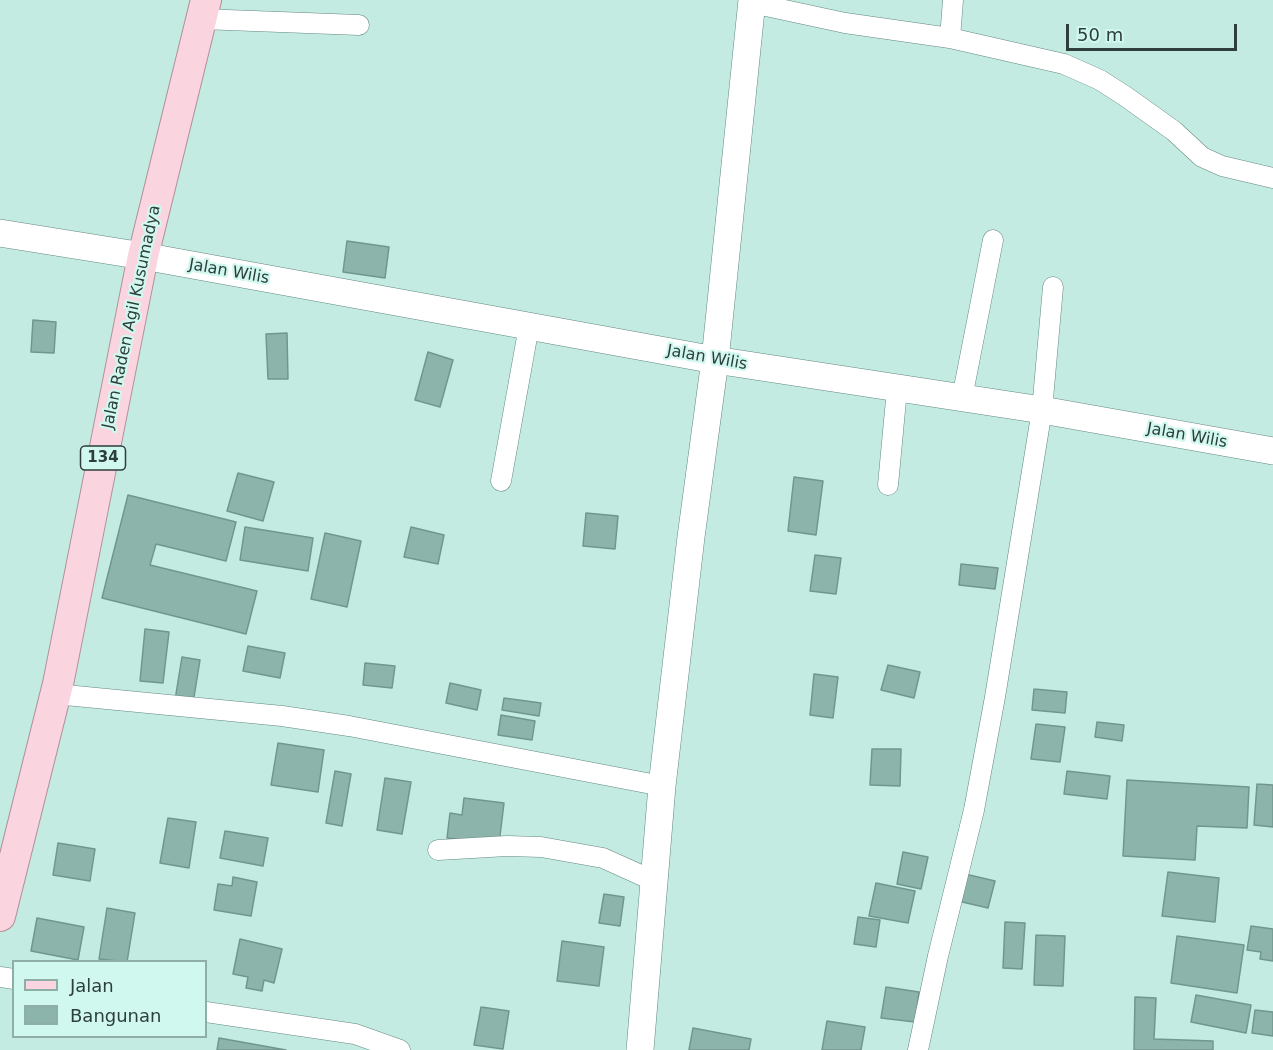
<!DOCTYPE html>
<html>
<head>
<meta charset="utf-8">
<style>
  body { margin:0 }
  #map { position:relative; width:1273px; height:1050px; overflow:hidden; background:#c3ebe2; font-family:"DejaVu Sans",sans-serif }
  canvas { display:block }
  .legend { position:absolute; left:12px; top:960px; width:195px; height:78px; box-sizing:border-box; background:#d0f8ef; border:2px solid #8faea7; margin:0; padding:8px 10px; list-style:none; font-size:18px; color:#2e3e3b }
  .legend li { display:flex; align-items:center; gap:12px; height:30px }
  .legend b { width:30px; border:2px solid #8faea7 }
  .scale { position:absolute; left:1066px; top:24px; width:171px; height:27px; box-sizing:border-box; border:3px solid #2e3e3b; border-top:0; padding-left:8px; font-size:18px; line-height:21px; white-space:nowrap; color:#2e3e3b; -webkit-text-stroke:4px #d0f8ef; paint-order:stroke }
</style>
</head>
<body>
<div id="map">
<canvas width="1273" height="1050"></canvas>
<ul class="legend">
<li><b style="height:8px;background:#fad5e0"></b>Jalan</li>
<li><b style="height:16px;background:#8db4ab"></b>Bangunan</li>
</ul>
<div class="scale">50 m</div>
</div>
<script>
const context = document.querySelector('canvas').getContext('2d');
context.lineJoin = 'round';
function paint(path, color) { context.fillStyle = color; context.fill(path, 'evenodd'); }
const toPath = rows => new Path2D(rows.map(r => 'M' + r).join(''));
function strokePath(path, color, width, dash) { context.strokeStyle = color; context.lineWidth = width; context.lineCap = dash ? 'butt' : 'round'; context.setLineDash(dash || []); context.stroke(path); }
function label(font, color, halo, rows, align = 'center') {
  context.font = font + ' "DejaVu Sans",sans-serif'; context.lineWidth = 4.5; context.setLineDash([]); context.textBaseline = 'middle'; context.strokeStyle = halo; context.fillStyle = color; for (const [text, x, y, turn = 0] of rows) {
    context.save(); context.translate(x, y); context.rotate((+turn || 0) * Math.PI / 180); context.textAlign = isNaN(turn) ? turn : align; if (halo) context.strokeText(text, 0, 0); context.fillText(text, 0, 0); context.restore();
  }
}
const building = toPath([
  [347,241,389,247,385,278,343,272,347,241],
  [33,320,56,322,54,353,31,352,33,320],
  [287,333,288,379,268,379,266,334,287,333],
  [428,352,453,360,440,407,415,400,428,352],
  [238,473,274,482,263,521,227,511,238,473],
  [794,477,823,481,816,535,788,531,794,477],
  [128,495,236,522,226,561,156,544,150,565,257,591,246,634,102,598,128,495],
  [586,513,618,516,615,549,583,546,586,513],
  [245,527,313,538,308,571,240,560,245,527],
  [411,527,444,535,438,564,404,557,411,527],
  [325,533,361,541,347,607,311,599,325,533],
  [815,555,841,558,836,594,810,591,815,555],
  [961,564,998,568,995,589,959,585,961,564],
  [145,629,169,632,163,683,140,681,145,629],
  [248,646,285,653,280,678,243,671,248,646],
  [182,657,200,660,193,703,175,700,182,657],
  [365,663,395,666,392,688,363,685,365,663],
  [888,665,920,672,914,698,881,690,888,665],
  [814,674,838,677,833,718,810,715,814,674],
  [450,683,481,690,477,710,446,703,450,683],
  [1034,689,1067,692,1065,713,1032,710,1034,689],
  [504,698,541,703,539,716,502,710,504,698],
  [501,715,535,721,532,740,498,735,501,715],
  [1097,722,1124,725,1122,741,1095,737,1097,722],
  [1036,724,1065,727,1060,762,1031,759,1036,724],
  [278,743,324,750,318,792,271,785,278,743],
  [872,749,901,749,900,786,870,785,872,749],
  [335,771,351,774,342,826,326,823,335,771],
  [1067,771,1110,776,1107,799,1064,794,1067,771],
  [385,778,411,782,402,834,377,830,385,778],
  [1127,780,1249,787,1247,828,1197,826,1195,860,1123,856,1127,780],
  [1257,784,1273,785,1273,827,1254,825,1257,784],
  [464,798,504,803,499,844,447,838,450,813,462,815,464,798],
  [168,818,196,822,189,868,160,863,168,818],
  [225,831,268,838,263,866,220,858,225,831],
  [58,843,95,849,90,881,53,875,58,843],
  [903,852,928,857,921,889,897,884,903,852],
  [1168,872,1219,878,1215,922,1162,916,1168,872],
  [965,874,995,881,988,908,958,901,965,874],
  [233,877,257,882,251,916,214,910,218,884,232,886,233,877],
  [876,883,915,891,908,923,869,916,876,883],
  [604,894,624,897,620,926,599,923,604,894],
  [107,908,135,913,127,962,99,959,107,908],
  [858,917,880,920,876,947,854,944,858,917],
  [37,918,84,927,78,960,31,951,37,918],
  [1005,922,1025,923,1022,969,1003,968,1005,922],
  [1251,926,1273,929,1273,961,1260,959,1261,952,1247,950,1251,926],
  [1036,935,1065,936,1063,986,1034,985,1036,935],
  [1177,936,1244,945,1237,993,1171,983,1177,936],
  [240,939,282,949,274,983,264,980,262,991,246,988,248,977,233,974,240,939],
  [562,941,604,947,599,986,557,981,562,941],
  [886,987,919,992,915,1022,881,1018,886,987],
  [1196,995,1251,1005,1246,1033,1191,1022,1196,995],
  [1135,997,1156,998,1154,1039,1213,1041,1213,1050,1134,1050,1135,997],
  [481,1007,509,1011,503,1049,474,1045,481,1007],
  [1255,1010,1273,1012,1273,1036,1252,1033,1255,1010],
  [827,1021,865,1027,861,1050,822,1050,827,1021],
  [693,1028,751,1039,749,1050,689,1050,693,1028],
  [219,1038,286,1050,217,1050,219,1038]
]);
paint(building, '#8db4ab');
strokePath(building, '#71968e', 1.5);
const street = toPath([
  [752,3,845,23,950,38,1064,64,1100,80,1125,96,1174,131,1202,157,1222,166,1273,178],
  [201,19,359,25],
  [950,38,953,0],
  [962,398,993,240],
  [501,481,529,326],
  [888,485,897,389],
  [55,694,282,716,349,726,662,786],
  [438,850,507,846,541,847,603,858,654,881],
  [0,977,14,979],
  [206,1012,355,1034,400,1050],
  [918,1050,938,956,974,810,995,697,1042,410,1053,287]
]);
const secondary = toPath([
  [0,233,143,256,715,360,1042,410,1273,451],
  [640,1050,662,786,691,537,715,360,752,0]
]);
const primary = toPath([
  [0,916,58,684,143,256,206,0]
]);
strokePath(street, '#638880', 21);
strokePath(secondary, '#638880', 28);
strokePath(primary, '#b18e99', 32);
strokePath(street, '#fff', 20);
strokePath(secondary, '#fff', 27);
strokePath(primary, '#fad5e0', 30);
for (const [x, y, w] of [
  [103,458,45]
]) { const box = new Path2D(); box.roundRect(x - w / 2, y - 12, w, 24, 4.5); context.fillStyle = '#d0f8ef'; context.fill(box); strokePath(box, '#2e3e3b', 1.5); }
label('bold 15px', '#2e3e3b', null, [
  ["134",103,458]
]);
label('16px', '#2e3e3b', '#d0f8ef', [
  ["Jalan Wilis",229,272,10],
  ["Jalan Raden Agil Kusumadya",132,317,-78],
  ["Jalan Wilis",707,358,10],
  ["Jalan Wilis",1187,436,10]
]);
</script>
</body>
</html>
